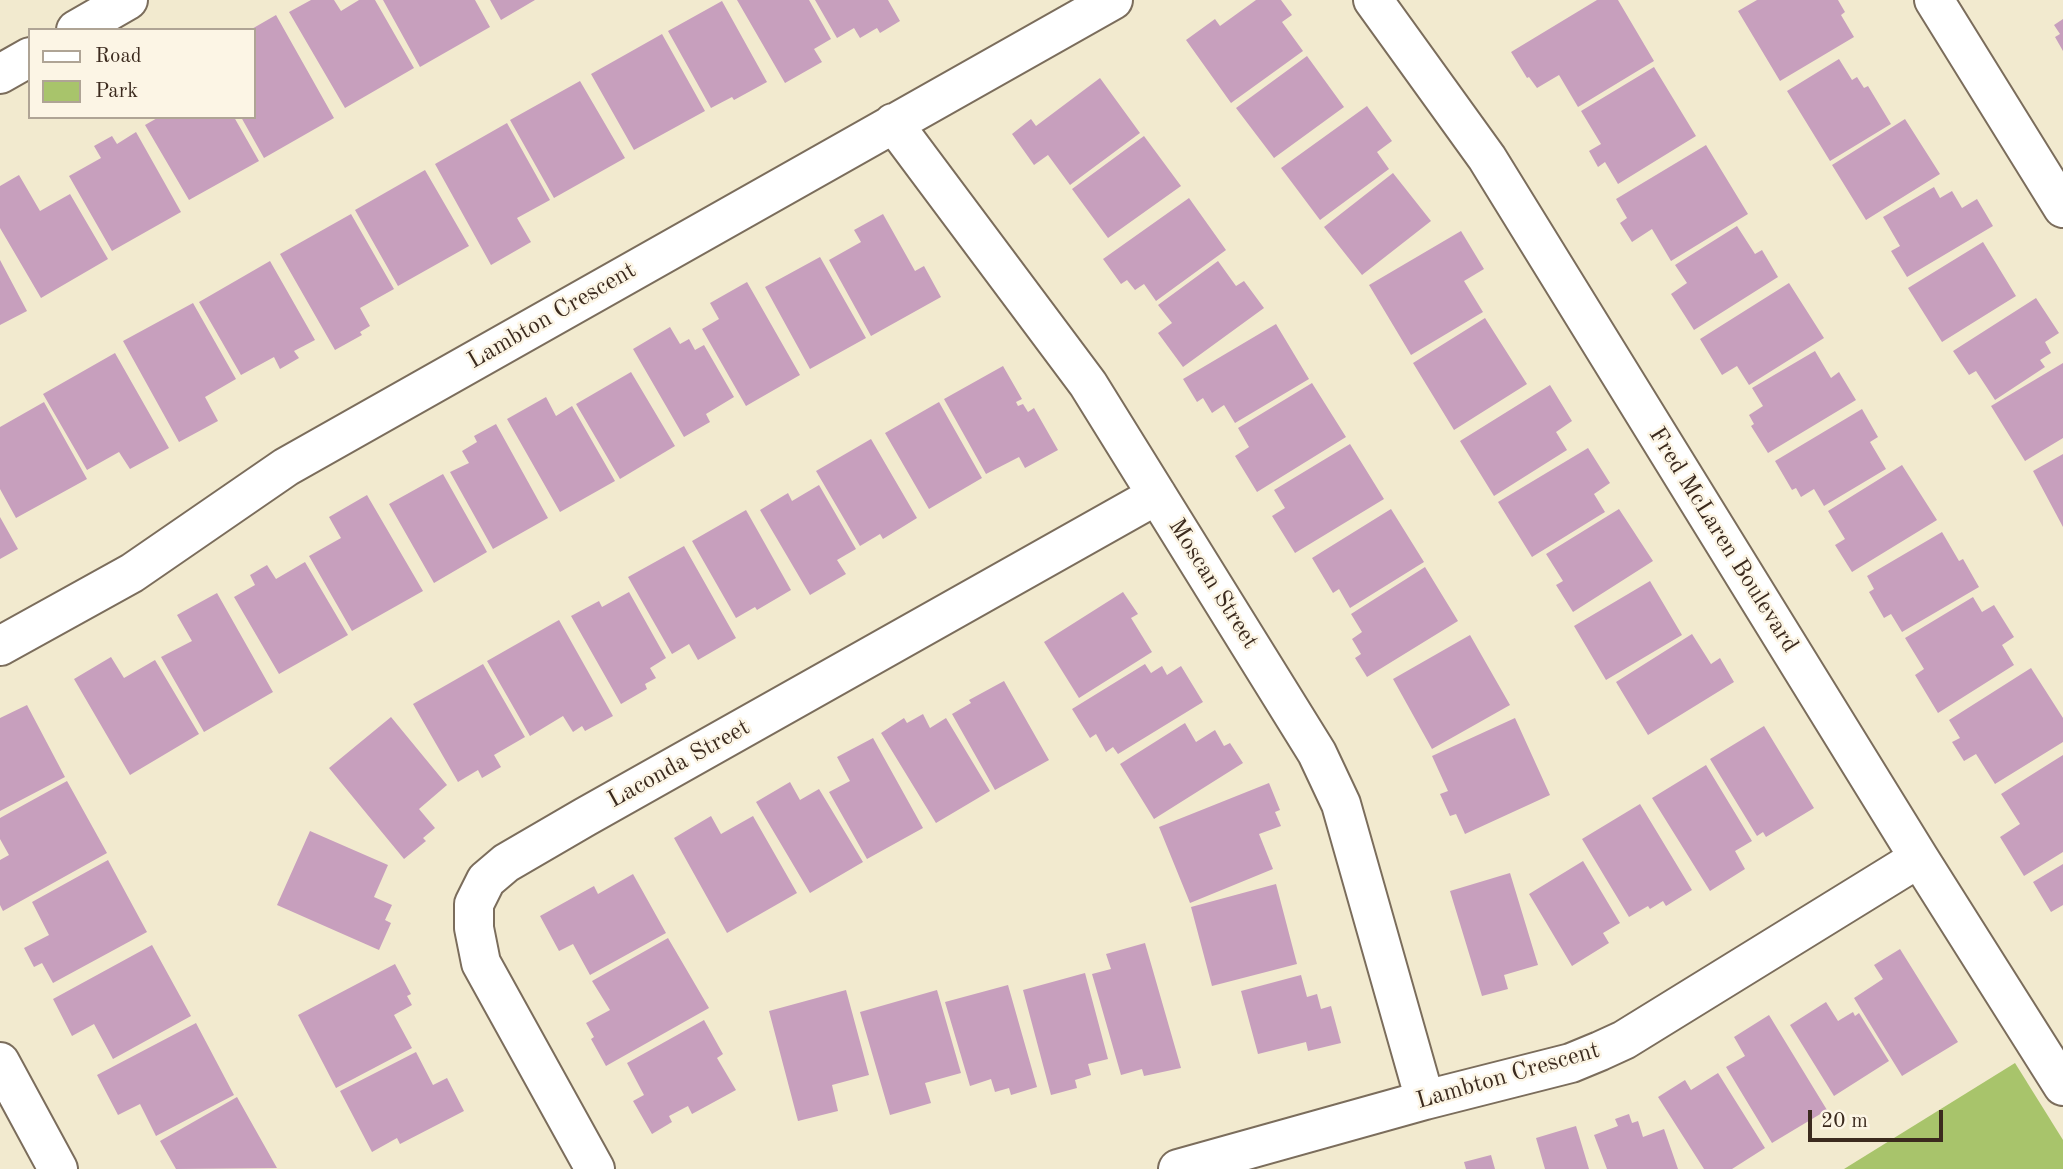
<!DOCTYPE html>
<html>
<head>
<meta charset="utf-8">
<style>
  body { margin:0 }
  #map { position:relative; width:2063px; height:1169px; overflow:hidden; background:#f2eacf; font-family:"Old Standard TT",serif }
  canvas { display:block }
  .legend { position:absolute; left:28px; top:28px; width:228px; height:91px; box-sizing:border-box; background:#fcf5e5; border:2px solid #afa495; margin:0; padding:9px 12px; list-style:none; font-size:21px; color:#3b2a1e }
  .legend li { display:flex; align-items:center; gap:14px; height:35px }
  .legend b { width:35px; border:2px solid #afa495 }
  .scale { position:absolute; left:1808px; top:1110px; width:135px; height:32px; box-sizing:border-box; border:4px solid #3b2a1e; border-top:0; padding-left:9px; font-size:21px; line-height:24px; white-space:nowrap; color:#3b2a1e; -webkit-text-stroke:5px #fcf5e5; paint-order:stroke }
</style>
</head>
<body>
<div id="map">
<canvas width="2063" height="1169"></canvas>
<ul class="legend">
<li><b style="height:9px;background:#fff"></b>Road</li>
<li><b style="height:19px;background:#a8c46b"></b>Park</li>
</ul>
<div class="scale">20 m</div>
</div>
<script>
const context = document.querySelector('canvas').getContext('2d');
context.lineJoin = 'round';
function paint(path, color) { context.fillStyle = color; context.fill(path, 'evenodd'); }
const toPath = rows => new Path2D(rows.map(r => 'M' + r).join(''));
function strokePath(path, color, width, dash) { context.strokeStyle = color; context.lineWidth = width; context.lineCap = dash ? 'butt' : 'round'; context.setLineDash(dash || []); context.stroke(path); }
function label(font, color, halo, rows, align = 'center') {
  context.font = font + ' "Old Standard TT",serif'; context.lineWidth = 5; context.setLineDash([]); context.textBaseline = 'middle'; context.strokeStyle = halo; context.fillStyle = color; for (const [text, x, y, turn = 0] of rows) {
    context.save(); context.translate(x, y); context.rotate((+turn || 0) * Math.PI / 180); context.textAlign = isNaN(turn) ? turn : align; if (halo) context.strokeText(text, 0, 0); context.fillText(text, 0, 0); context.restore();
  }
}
paint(toPath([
  [2015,1063,2063,1140,2063,1169,1844,1169]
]), '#a8c46b');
paint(toPath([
  [311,0,334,0,341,11,359,0,375,0,414,68,345,108,289,12],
  [383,0,475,0,490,27,420,67],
  [490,0,535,0,501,20],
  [737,0,809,0,831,39,814,49,822,62,785,83],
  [815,0,888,0,900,21,880,33,877,28,860,38,854,28,837,38],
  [1256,0,1281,0,1292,15,1282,22,1303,51,1231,103,1186,40,1215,19,1220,26],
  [1597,0,1618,0,1654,61,1578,107,1559,75,1537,88,1529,77,1527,78,1511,52],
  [1757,0,1838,0,1845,12,1841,15,1854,37,1780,81,1738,11],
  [722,1,767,82,734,100,732,97,711,108,668,31],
  [276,15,334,118,264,158,241,117,254,117,254,30,250,30],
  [2063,19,2063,51,2055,37,2060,34,2054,25],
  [662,34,705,111,634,150,591,74],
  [1307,56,1344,107,1274,158,1236,108],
  [1839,59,1852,80,1857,77,1864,88,1868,86,1891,124,1830,161,1787,91],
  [1654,67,1696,136,1618,184,1605,162,1598,167,1589,151,1601,144,1581,111],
  [1100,78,1140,133,1070,185,1048,155,1034,165,1012,134,1031,119,1036,126],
  [580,81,625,158,554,198,510,120],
  [1367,106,1392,141,1377,152,1389,169,1320,220,1281,168],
  [159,117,234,117,259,161,189,200,145,125],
  [1905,119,1940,174,1866,220,1832,165],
  [507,123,550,200,517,218,531,242,491,265,435,164],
  [136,132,181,212,112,251,69,176,101,158,94,146,112,136,117,144],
  [1144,136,1181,186,1108,238,1072,189],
  [1706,145,1748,214,1671,261,1652,229,1632,242,1620,223,1627,218,1616,199],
  [425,170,469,246,398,286,355,210],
  [1393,173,1431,221,1362,275,1324,227],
  [19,175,40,211,70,194,108,259,41,298,0,228,0,186],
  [1934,187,1940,198,1952,191,1962,208,1977,199,1993,226,1907,277,1891,251,1900,246,1883,217],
  [1189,198,1226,250,1156,301,1144,284,1135,290,1127,280,1121,284,1103,259],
  [351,214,394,289,360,308,370,326,360,332,362,335,335,350,280,254],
  [883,214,915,271,924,266,941,297,871,336,829,260,861,242,854,230],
  [1737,226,1755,254,1762,250,1778,277,1694,330,1671,294,1687,283,1675,265],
  [1461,231,1484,269,1464,281,1483,312,1411,355,1369,285],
  [1983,242,2016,296,1942,342,1908,288],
  [820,257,866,338,810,369,765,287],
  [0,260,27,311,0,325],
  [270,261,315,340,294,351,299,358,280,369,274,357,241,375,199,302],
  [1218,261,1236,286,1244,281,1264,308,1183,367,1158,333,1172,323,1158,305],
  [747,282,800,375,746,406,702,329,719,319,710,303],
  [1789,283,1824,338,1749,385,1737,366,1722,375,1700,339],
  [2036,298,2059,333,2045,342,2051,353,2040,360,2045,367,1995,400,1976,371,1969,375,1953,351],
  [193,303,236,379,205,397,218,421,179,442,123,341],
  [1485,318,1527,384,1454,430,1413,363],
  [1276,324,1309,379,1235,423,1224,405,1212,413,1203,398,1197,402,1183,379],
  [670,327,680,344,689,339,695,350,704,345,734,397,706,414,710,422,684,437,633,349],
  [1815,351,1831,378,1839,372,1856,400,1768,453,1751,426,1754,424,1749,415,1763,406,1752,388],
  [115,353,169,448,130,469,119,452,87,470,43,394],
  [2063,363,2063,438,2025,461,1991,406],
  [1003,366,1022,399,1016,402,1018,406,1023,404,1028,412,1034,408,1058,450,1025,468,1019,457,986,474,944,399],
  [631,372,675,446,620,479,576,404],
  [1312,383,1346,437,1257,492,1235,456,1249,447,1238,428],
  [1550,385,1572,421,1556,432,1567,450,1494,496,1460,441],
  [546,397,556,416,572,406,615,481,560,512,507,419],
  [44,402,87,479,16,518,0,489,0,427],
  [939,402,982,478,929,509,885,433],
  [1862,409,1878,437,1870,442,1886,469,1824,506,1814,489,1801,497,1796,488,1792,490,1775,461],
  [496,424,548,518,493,549,450,472,469,463,462,451,477,442,474,436],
  [871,439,917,518,883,539,880,534,860,546,816,471],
  [1350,444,1384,499,1295,553,1272,516,1285,508,1274,490],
  [1588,448,1610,483,1594,494,1605,512,1532,557,1498,502],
  [2063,454,2063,527,2033,471],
  [1902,465,1937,520,1852,572,1835,545,1845,539,1828,511],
  [443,474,487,552,434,583,389,504],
  [819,485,856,549,837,560,846,574,810,595,760,510,788,493,792,501],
  [367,495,423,591,352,631,309,556,341,538,329,517],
  [1391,509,1424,562,1350,608,1339,589,1333,593,1312,558],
  [1619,509,1653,561,1573,612,1556,585,1563,581,1546,554],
  [746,510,791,590,757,610,755,607,736,618,692,541],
  [0,517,18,549,0,559],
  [1942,532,1959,561,1963,559,1979,587,1902,632,1891,614,1884,618,1869,592,1874,589,1867,576],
  [684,546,736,638,698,660,689,644,672,654,628,577],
  [305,562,348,635,279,674,234,597,255,585,250,575,267,565,276,579],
  [1425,567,1458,621,1367,677,1355,658,1361,654,1352,639,1362,632,1351,614],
  [1650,581,1682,635,1606,680,1574,626],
  [629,592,666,658,650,668,656,678,645,684,647,689,621,704,571,616,599,601,602,607],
  [1123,592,1138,614,1131,618,1152,652,1079,698,1044,642],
  [217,593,273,692,204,732,161,657,192,641,177,615],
  [1973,597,1982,612,1994,605,2014,637,2002,645,2014,665,1938,713,1915,675,1924,669,1905,638],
  [559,620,613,716,585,731,582,726,573,732,563,716,530,736,487,661],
  [1692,634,1711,664,1720,658,1734,682,1648,735,1616,682],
  [1470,635,1510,705,1432,749,1393,679],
  [111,657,124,678,155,660,199,734,130,775,74,679],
  [483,664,525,737,494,755,501,767,482,778,478,770,458,782,413,704],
  [1145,664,1151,673,1162,666,1167,675,1181,666,1203,702,1118,754,1113,747,1106,752,1096,734,1090,738,1072,709],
  [2031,668,2063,718,2063,742,1995,784,1976,754,1964,761,1952,742,1960,738,1949,720],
  [1004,681,1049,760,995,790,952,714,971,703,969,700],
  [27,705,65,777,0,811,0,718],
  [923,714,930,728,946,718,990,791,936,823,881,733,904,718,907,723],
  [391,717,447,785,419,809,435,828,423,838,426,841,404,859,329,768],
  [1515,718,1550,795,1465,834,1456,814,1450,816,1440,794,1448,791,1432,756],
  [1185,723,1196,742,1215,730,1224,746,1230,743,1243,763,1154,819,1120,764],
  [1764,726,1814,808,1766,837,1763,832,1757,836,1710,759],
  [873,738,923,828,867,859,829,792,850,781,837,757],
  [2063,755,2063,852,2024,876,2000,837,2020,824,2001,794],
  [1706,765,1752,841,1735,851,1745,869,1710,891,1652,798],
  [67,781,107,853,3,911,0,905,0,860,9,855,0,839,0,818],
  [790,782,800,800,819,789,863,862,810,893,756,802],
  [1269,783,1280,810,1275,812,1281,826,1259,834,1273,869,1190,903,1159,827],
  [1640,804,1692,890,1666,906,1663,901,1650,909,1648,906,1629,917,1582,839],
  [711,816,721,834,753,816,797,893,727,933,674,838],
  [310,831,388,865,374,897,392,905,385,920,391,923,379,950,277,905],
  [108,860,147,932,53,983,42,963,34,967,24,948,49,935,32,902],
  [1583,861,1620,923,1603,933,1609,943,1572,966,1529,894],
  [2063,864,2063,905,2051,912,2033,882],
  [1510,873,1538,965,1504,975,1508,989,1482,996,1450,891],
  [633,874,666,933,590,975,573,944,559,951,540,916,594,886,598,894],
  [1276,884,1297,964,1212,986,1191,907],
  [668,938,709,1008,606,1066,591,1039,594,1037,586,1023,610,1010,592,981],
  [1145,943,1181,1068,1144,1076,1142,1069,1121,1075,1092,974,1111,969,1106,954],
  [152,945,191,1016,113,1059,94,1024,72,1036,53,999],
  [1900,949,1958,1042,1902,1076,1854,998,1883,979,1874,965],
  [395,964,411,994,407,996,412,1005,394,1015,412,1048,336,1088,298,1015],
  [1085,973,1108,1059,1088,1064,1091,1075,1075,1080,1077,1088,1051,1095,1023,990],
  [1301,975,1307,997,1317,994,1321,1009,1331,1006,1341,1043,1308,1051,1306,1042,1258,1054,1241,991],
  [1008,985,1037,1087,1011,1095,1009,1088,995,1092,991,1079,970,1086,945,1002],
  [846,990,869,1075,832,1085,838,1111,798,1121,769,1011],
  [937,990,961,1073,925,1083,931,1103,890,1115,860,1012],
  [1826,1002,1838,1021,1853,1012,1855,1016,1859,1013,1889,1061,1834,1096,1790,1025],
  [1769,1015,1827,1110,1772,1143,1726,1067,1745,1056,1734,1037],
  [704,1020,723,1054,717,1058,736,1090,692,1114,688,1106,669,1116,672,1122,652,1134,633,1101,644,1095,627,1063],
  [196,1023,234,1095,156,1136,140,1104,118,1115,97,1075],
  [416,1052,433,1085,447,1078,464,1111,400,1144,397,1138,372,1152,340,1091],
  [1718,1073,1765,1148,1732,1169,1704,1169,1658,1097,1685,1080,1691,1090],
  [237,1097,277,1168,176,1169,160,1141],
  [1629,1114,1632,1123,1638,1121,1643,1137,1664,1129,1678,1169,1607,1169,1594,1135,1618,1126,1615,1119],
  [1576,1126,1589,1169,1545,1169,1536,1138],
  [1491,1155,1495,1169,1466,1169,1464,1162]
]), '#c79fbd');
const minor = toPath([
  [1373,0,1487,158,1919,858,2063,1086],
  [1934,0,2063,208],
  [893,123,1088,384,1317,753,1341,804,1425,1100],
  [0,646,132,573,286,467,1113,0],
  [0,1062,58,1169],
  [595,1169,481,963,474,928,474,904,486,880,506,863,585,817,1157,495],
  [1178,1169,1425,1100,1571,1063,1600,1051,1624,1040,1919,858]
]);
const tertiary = toPath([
  [76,30,128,0],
  [0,74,30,57]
]);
strokePath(minor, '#7b6d5c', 42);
strokePath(tertiary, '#7b6d5c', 42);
strokePath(minor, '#fff', 38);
strokePath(tertiary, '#fff', 38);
label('24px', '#3b2a1e', '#fcf5e5', [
  ["Lambton Crescent",552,316,-30],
  ["Fred McLaren Boulevard",1723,540,58],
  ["Moscan Street",1213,584,58],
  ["Laconda Street",679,764,-29],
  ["Lambton Crescent",1508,1076,-16]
]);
</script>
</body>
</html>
